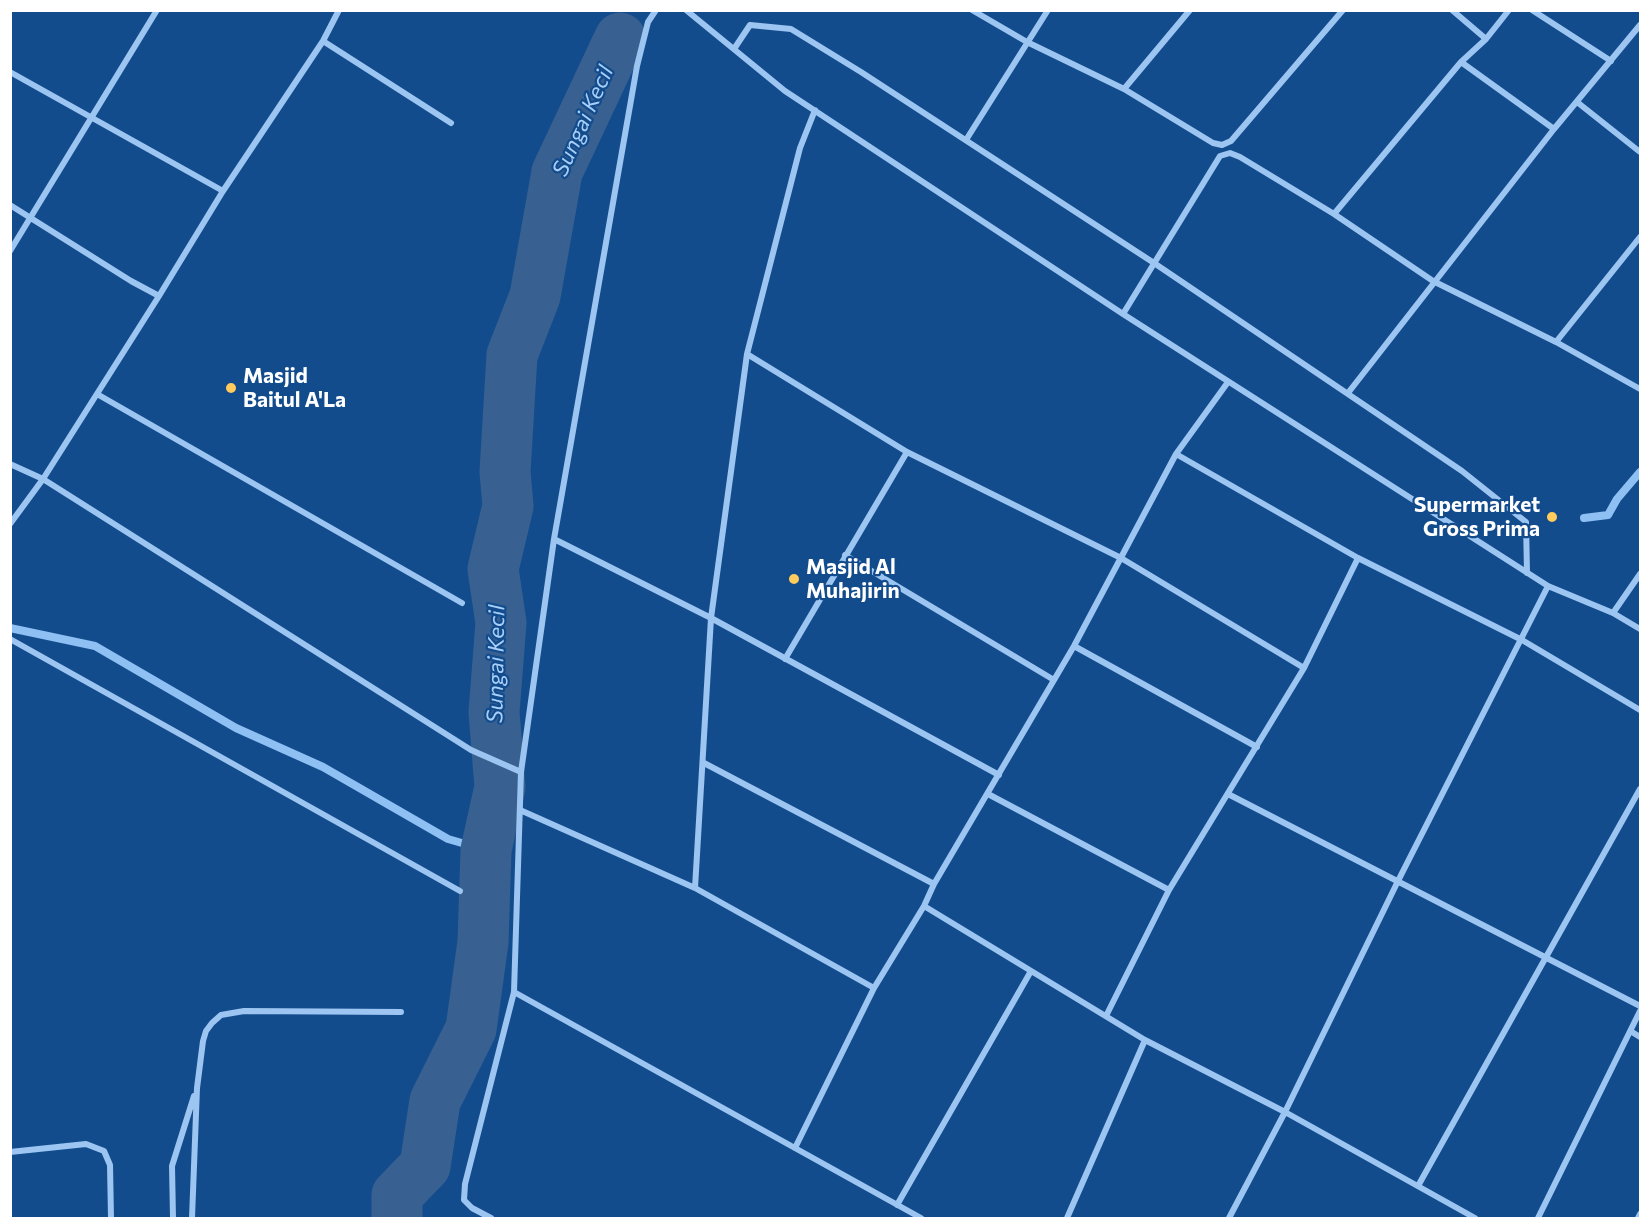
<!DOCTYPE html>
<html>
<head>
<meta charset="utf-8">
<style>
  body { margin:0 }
  #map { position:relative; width:1651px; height:1229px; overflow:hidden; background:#134c8d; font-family:Commissioner,sans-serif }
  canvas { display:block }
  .frame { position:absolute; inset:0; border:12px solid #fff; pointer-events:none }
</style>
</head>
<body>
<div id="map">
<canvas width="1651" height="1229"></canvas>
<div class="frame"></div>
</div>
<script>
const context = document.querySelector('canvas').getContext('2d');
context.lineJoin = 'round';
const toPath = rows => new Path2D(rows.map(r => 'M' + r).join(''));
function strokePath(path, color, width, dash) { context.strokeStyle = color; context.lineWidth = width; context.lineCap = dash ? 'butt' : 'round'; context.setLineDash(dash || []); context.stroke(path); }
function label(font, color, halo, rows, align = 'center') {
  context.font = font + ' Commissioner,sans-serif'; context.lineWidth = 4.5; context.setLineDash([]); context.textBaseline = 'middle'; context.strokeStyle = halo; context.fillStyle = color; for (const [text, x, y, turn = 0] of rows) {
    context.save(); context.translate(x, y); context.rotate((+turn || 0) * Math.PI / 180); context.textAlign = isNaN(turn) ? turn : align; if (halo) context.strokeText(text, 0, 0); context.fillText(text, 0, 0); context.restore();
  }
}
strokePath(toPath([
  [1584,518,1608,515,1617,499,1640,472],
  [10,628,95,646,236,728,323,767,448,839,486,850]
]), '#8ec0f4', 8);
strokePath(toPath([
  [397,1218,397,1195,425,1166,435,1101,471,1029,483,942,486,850,500,787,494,712,501,623,493,569,508,506,505,472,512,355,535,296,557,172,620,38]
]), '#386191', 51);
strokePath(toPath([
  [686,10,785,91,1123,314,1548,586,1613,613,1640,629],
  [972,10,1027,42,1124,89,1213,143,1222,145,1231,141,1343,10],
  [1452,10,1486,39],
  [1532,10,1611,61],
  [323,41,451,123],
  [734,49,750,25,791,29,861,72,1154,263,1462,471,1526,522,1527,573],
  [1461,62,1554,129],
  [10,72,223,191],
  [1124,89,1190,10],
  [1577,102,1640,152],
  [966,140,1048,10],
  [10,205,131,281,159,296],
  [1334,214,1461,62,1486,39,1509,10],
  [10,251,157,10],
  [1123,314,1220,156,1230,153,1240,157,1334,214,1433,281,1556,342,1640,389],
  [1556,342,1640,237],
  [747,354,907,452,1121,558,1304,668],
  [1348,393,1554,129,1640,25],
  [97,394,462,603],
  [1176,454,1358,558,1522,640,1640,710],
  [10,464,43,479,471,750,521,772],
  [10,524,43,479,159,296,223,191,323,41,339,10],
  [554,539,711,618,999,775],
  [845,555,1054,680],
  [1613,613,1640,574],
  [10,639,460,891],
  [1074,646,1257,747],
  [785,659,907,452],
  [704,763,934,884],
  [988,794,1169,890],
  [1228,794,1640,1006],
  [520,810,695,888,874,988],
  [695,888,711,618,747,354,800,148,815,110],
  [924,906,1145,1040,1285,1112,1475,1218],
  [514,992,921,1218],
  [1106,1016,1169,890,1304,668,1358,558],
  [1632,1032,1640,1037],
  [795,1148,874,988,924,906,934,884,1074,646,1176,454,1228,382],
  [10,1152,86,1144,104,1151,110,1165,111,1218],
  [1418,1186,1640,789],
  [897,1205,1031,971],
  [173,1218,172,1166,194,1096],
  [192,1218,197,1088,203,1041,206,1031,212,1023,221,1015,244,1011,401,1012],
  [491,1218,472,1208,464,1200,465,1184,514,992,521,772,554,539,637,66,648,22,656,10],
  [1067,1218,1145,1040],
  [1229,1218,1285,1112,1398,881,1548,586],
  [1538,1218,1640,1011],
  [1638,1218,1640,1214]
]), '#9cc5f1', 6);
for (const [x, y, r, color] of [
  [231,388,6,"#ffcb5c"],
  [1552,517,6,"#ffcb5c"],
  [794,579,6,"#ffcb5c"]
]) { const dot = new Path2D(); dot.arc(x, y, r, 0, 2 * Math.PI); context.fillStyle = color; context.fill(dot); strokePath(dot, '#134c8d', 2); }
label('bold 21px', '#fff', '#134c8d', [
  ["Masjid",243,376],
  ["Baitul A'La",243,400],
  ["Supermarket",1540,505,"right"],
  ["Gross Prima",1540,529,"right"],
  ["Masjid Al",806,567],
  ["Muhajirin",806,591]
], 'left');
label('italic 22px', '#a8cff8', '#134c8d', [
  ["Sungai Kecil",583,121,-66],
  ["Sungai Kecil",496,664,-89]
]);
</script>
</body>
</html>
